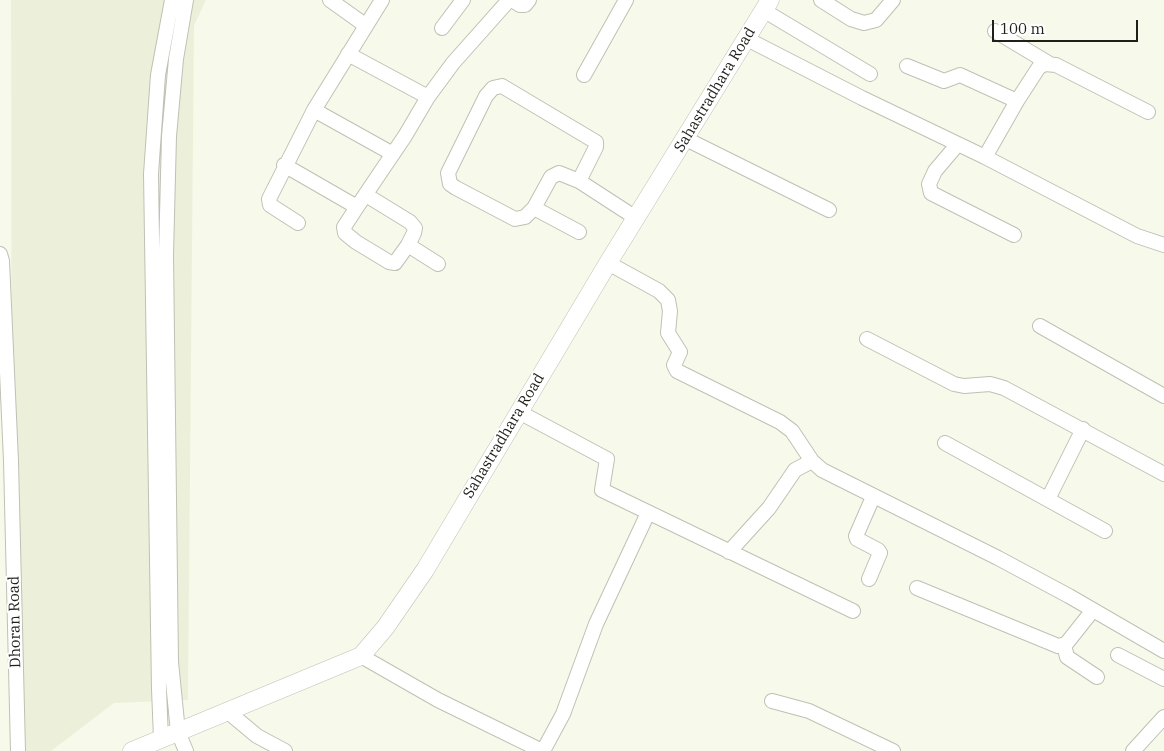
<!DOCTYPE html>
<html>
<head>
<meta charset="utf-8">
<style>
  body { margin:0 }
  #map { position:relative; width:1164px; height:751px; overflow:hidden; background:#f7faeb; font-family:"IBM Plex Serif",serif }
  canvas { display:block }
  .scale { position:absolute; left:992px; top:20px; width:146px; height:22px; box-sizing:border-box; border:2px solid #1e201a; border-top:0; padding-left:6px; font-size:15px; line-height:18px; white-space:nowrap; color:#1e201a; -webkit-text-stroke:4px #fff; paint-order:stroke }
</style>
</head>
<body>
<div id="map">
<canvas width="1164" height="751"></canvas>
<div class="scale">100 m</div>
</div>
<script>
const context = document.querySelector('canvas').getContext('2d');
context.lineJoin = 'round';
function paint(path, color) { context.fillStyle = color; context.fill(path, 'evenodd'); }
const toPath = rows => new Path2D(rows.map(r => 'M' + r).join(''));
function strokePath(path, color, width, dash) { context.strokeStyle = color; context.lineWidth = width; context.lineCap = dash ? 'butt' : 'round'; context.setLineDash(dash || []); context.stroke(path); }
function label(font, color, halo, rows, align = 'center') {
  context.font = font + ' "IBM Plex Serif",serif'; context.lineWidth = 4; context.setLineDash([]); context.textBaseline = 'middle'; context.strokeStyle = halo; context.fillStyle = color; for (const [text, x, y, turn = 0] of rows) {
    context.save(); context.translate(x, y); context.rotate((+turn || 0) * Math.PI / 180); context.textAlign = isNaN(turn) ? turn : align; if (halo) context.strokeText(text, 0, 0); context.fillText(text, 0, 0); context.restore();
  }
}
paint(toPath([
  [11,0,206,0,194,26,188,700,114,703,51,751,12,751]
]), '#ecf0da');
const minor = toPath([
  [330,0,365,25],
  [512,0,520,5,525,5,529,0],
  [821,0,851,19,864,23,876,20,893,0],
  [763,10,870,74],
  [442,28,463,0],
  [995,31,1050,64],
  [745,38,862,98,985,157,1137,236,1164,245],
  [348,54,428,97,453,63,509,0],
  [907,66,944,81,960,75,1017,101],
  [584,75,626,0],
  [314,110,393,154],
  [686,139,829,210],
  [957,145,935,171,929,184,931,193,1014,235],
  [985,157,1017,101,1039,67,1045,64,1056,65,1148,112],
  [284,165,357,207],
  [579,181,596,147,596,142,502,86,493,88,486,96,448,173,450,184,456,188,515,219,525,217,534,208,551,177,559,173,579,181,636,218],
  [366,195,410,222,415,228,414,233,408,245,395,263,389,262,356,242,345,233,344,227,357,207,405,136,428,97],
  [534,208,579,232],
  [298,223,270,205,269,199,314,110,382,0],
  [408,245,438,264],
  [0,254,2,261,11,461,18,751],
  [608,263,659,291,668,300,670,311,668,333,680,352,674,365,677,371,780,422,792,431,812,461,822,470,998,558,1069,596,1164,651],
  [1040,326,1164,396],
  [867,339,954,384,964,386,990,384,1004,388,1164,474],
  [519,412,607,459,602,490,853,611],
  [945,443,1105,531],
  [1048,499,1083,429],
  [729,552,769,508,795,470,812,461],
  [869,579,880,553,878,550,857,539,856,536,873,497],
  [917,588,1058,646,1066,644,1093,610],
  [1064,645,1067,657,1097,677],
  [1118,655,1164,679],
  [361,656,438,700,542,751],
  [772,701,809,711,893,751],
  [227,711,257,736,285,751],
  [161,739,159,689,151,174,158,75,172,0],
  [186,751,178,732,171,662,166,255,169,136,176,59,186,0],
  [543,751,563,714,596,624,648,513],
  [1133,751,1164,717]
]);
const major = toPath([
  [132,751,361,656,385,628,425,570,608,263,770,0]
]);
strokePath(minor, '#bec1b3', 16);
strokePath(major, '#bec1b3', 19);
strokePath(minor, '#fff', 14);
strokePath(major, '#fff', 18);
label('15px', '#1e201a', '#fff', [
  ["Sahastradhara Road",715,90,-59],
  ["Sahastradhara Road",504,436,-59],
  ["Dhoran Road",15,622,-91]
]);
</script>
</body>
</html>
